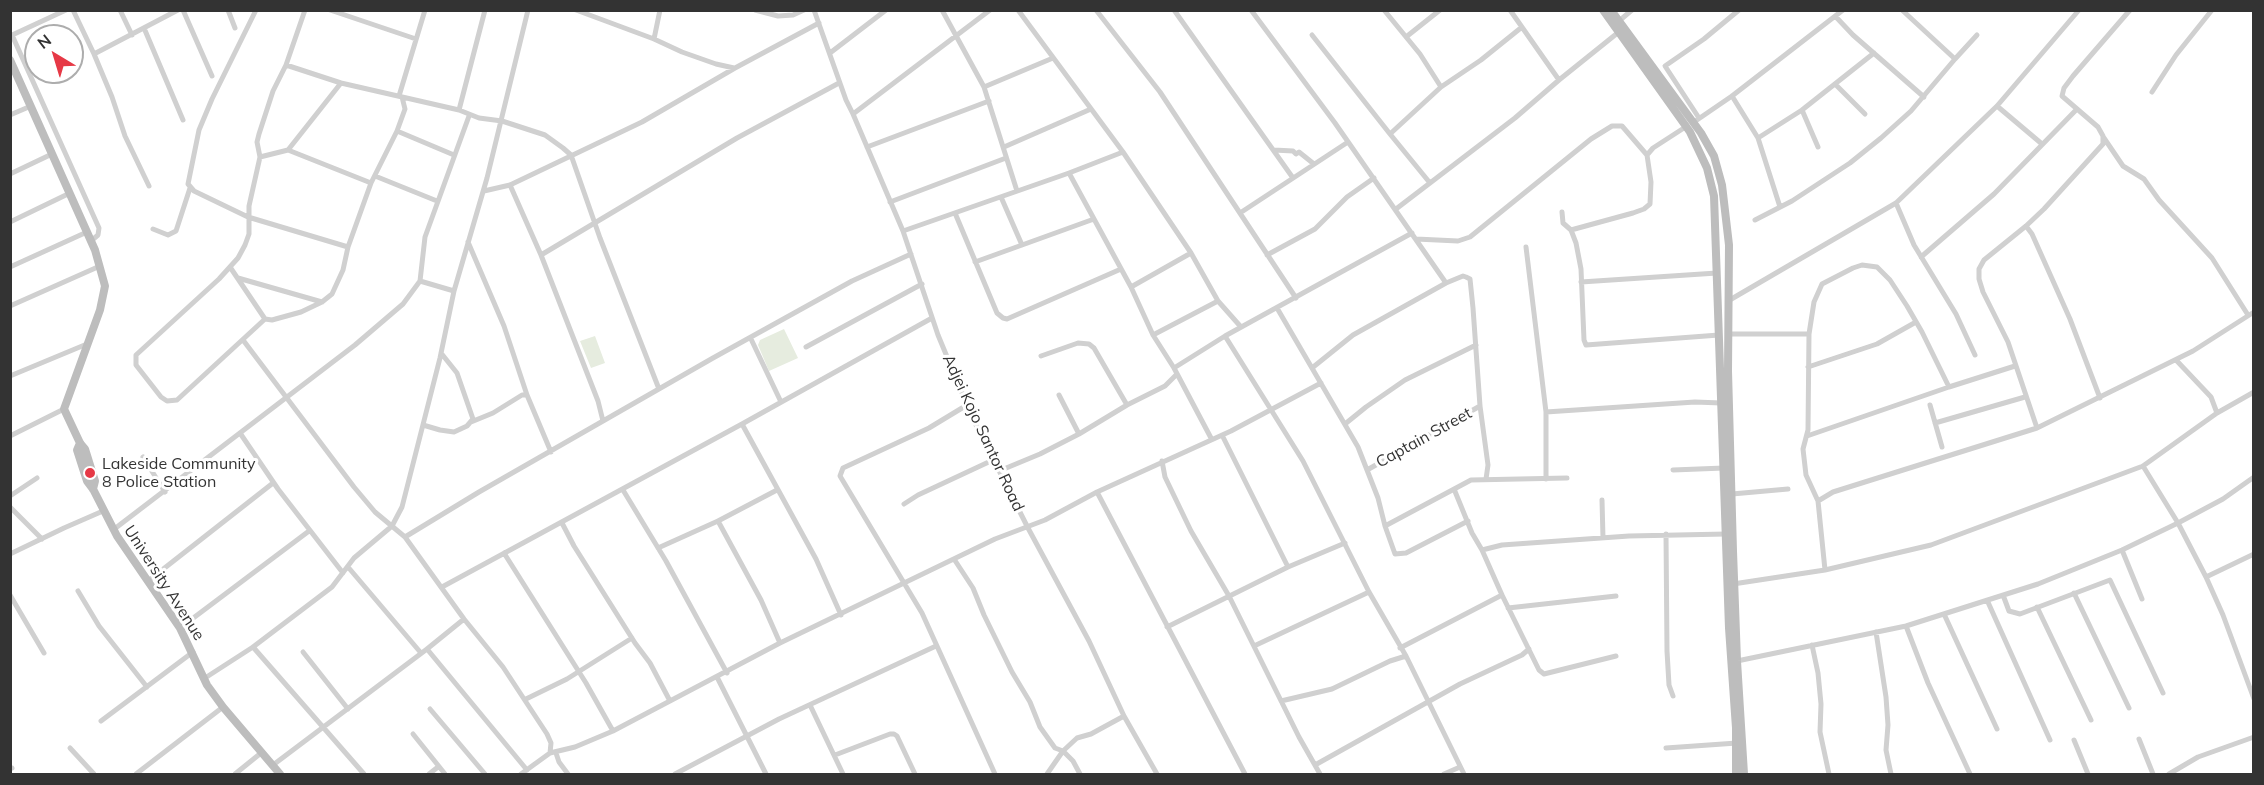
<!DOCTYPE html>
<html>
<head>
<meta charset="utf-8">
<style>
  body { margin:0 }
  #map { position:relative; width:2264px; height:785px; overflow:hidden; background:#fff; font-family:Mulish,sans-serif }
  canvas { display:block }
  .frame { position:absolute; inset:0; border:12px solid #333; pointer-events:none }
  .north { position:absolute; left:24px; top:24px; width:60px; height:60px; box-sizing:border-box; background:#fff; border:2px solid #adadad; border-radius:50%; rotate:322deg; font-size:16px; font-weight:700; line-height:24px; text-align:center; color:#333 }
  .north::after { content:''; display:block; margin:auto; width:21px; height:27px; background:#e63946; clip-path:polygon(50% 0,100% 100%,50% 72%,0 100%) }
</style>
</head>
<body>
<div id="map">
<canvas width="2264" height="785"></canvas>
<div class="frame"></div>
<div class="north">N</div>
</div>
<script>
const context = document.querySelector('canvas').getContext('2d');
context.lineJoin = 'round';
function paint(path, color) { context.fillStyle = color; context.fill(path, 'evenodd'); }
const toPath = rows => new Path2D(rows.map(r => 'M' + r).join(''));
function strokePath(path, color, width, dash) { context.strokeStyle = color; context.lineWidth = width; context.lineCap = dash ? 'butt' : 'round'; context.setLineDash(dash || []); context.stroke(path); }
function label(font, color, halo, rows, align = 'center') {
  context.font = font + ' Mulish,sans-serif'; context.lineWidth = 6; context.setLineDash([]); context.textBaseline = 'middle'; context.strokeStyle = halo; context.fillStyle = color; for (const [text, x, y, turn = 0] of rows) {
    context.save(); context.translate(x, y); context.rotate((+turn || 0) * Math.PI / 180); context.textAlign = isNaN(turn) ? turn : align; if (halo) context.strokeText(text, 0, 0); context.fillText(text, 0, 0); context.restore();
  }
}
paint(toPath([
  [784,329,798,358,769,371,758,345,760,340],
  [595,336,605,363,591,368,580,341]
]), '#e6ecdf');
strokePath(toPath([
  [73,10,94,54,112,97,125,136,149,186],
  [120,10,132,35],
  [183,10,212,76],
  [228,10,235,28],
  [256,10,212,99,199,130,188,184,194,191,248,217,348,247],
  [305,10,286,65,273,91,259,134,257,142,260,157,249,206,249,234,245,245,238,258,219,279,136,355,136,365,161,397,167,401,177,400,265,319,272,320,301,312,322,302,332,294,343,270,348,247,371,183,397,131,405,109,402,97],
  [330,10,416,39],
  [576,10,654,39,682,52,716,64,734,68],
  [755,10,778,16,793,15,804,10],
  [814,10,846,100,853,114,903,231,938,335,972,417,1028,528,1089,641,1124,716,1157,774],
  [942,10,984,87,1017,191],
  [1018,10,1123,152],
  [1096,10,1160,92,1296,298],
  [1174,10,1293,178],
  [1251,10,1335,123,1446,283],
  [1384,10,1420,54,1441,87],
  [1510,10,1559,80],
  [1836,17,1853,35,1924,97],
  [1619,21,1632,10],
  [144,28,183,120],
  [12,35,99,228,98,235,91,241],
  [1312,35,1390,134],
  [10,36,66,10],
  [1406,37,1440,10],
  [654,39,660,10],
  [830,53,886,10],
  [94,54,178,10],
  [1955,59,1977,35],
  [286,65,341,83,459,110,479,118,502,121,545,135,563,148,571,155,600,238,659,389],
  [1835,84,1865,114],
  [984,87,1053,58],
  [2152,92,2176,55,2212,10],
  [399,96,425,10],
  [1732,96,1758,138,1780,207],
  [1997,106,2042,144],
  [459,110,485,10],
  [1802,110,1818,147],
  [853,114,990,10],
  [10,115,31,106],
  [1699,118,1665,66,1704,39,1739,10],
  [1694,122,1732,96,1843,10],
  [397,131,454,155],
  [1758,138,1802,110,1874,53],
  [2104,138,2123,166,2144,179,2159,200,2212,258,2248,315],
  [867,147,989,101],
  [1004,147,1091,109],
  [288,150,341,83],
  [1274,150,1293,151,1296,154,1299,152,1314,164],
  [1647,155,1653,148,1687,126],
  [260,157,288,150,371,183],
  [10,174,52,154],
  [375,176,437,201],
  [1430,183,1390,134,1441,87,1481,60,1522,27],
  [510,185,541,255,598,401,603,421],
  [484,191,510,185,642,122,735,68,819,23],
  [1001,197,1022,245],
  [890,202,1006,158],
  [1896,203,1914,245,1956,314,1975,355],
  [1396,209,1515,118,1559,80,1620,31],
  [1562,212,1563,223,1571,230,1576,243,1581,269,1584,340,1586,345,1719,335],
  [955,213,997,313,1003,318,1007,319,1121,269],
  [1240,213,1348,142],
  [1755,220,1792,201,1850,163,1881,138,1911,111,1955,59,1902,10],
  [10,222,70,193],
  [2026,226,2032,234,2070,319,2100,398],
  [153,229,168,235,176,231,190,188],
  [903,231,1069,173],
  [1416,239,1458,241,1470,237,1591,139,1612,126,1622,126,1647,155,1651,182,1650,204,1644,209,1633,213,1571,230],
  [468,242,504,326,527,395,551,452],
  [1526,247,1546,412,1546,479],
  [1191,253,1123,152,1069,173,1131,287,1153,335,1174,368,1211,438],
  [541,255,737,138,839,83],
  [1267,255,1315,229,1347,197,1374,178],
  [1921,257,1994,194,2077,109],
  [975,262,1094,219],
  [10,267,87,232],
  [230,267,265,319],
  [238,278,322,302],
  [420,281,454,291],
  [1581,282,1717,273],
  [1131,287,1191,253,1218,301,1241,327],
  [1728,301,1896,203,1997,106,2079,10],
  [10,306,100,266],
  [1277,308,1358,447,1378,498,1385,526,1395,554,1406,553,1468,521],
  [1729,334,1809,334],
  [1153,335,1218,301],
  [1225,336,1303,461,1369,592,1406,656,1464,774],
  [751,339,781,402],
  [243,340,354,487,375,512,405,537,464,619,503,667,547,734,551,743,550,753],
  [806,347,922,284],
  [1041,356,1078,343,1089,344,1094,348,1127,405],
  [2176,360,2211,397,2217,413],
  [1808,367,1877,344,1916,322],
  [1174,368,1225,336,1412,233],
  [1312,368,1353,335,1446,283,1463,276,1466,277,1470,279,1473,308,1480,406,1488,465,1486,479],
  [10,376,87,344],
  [1059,395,1079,434],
  [967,405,929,428,843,468,840,476,922,613,995,774],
  [1930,405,1942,447],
  [1546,412,1695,402,1721,403],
  [471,422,493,413,522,395,527,395],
  [1935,423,2025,397],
  [742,424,816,559,841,615],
  [1345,424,1366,407,1405,380,1476,345],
  [423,425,440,430,454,432,467,426,473,419,457,373,441,353],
  [2037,428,2008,342,1983,292,1979,279,1979,269,1984,260,2026,226,2044,209,2103,144,2103,136,2098,127,2062,96,2064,88,2073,76,2130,10],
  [240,433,278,489,343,573],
  [1222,435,1288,567],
  [10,436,64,409],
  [1807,436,1949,387,2015,366],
  [143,457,165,492],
  [1162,461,1165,477,1191,531,1229,596,1299,737,1320,774],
  [2143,466,2178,523,2206,577,2223,615,2254,699],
  [1367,470,1480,406],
  [1673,470,1724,468],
  [999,471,1040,454,1079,434,1127,405,1165,386,1177,374],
  [1454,489,1472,533,1482,550],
  [623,490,666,561,727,673],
  [1097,492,1245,774],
  [1732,494,1788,489],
  [10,496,37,478],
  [1602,500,1603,538],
  [1818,501,1806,475,1803,449,1808,430,1809,334,1814,302,1822,284,1853,268,1862,265,1877,267,1890,280,1907,306,1922,332,1949,387],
  [904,504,918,495,993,460],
  [10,507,42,539],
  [718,521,761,600,780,643],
  [562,523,574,546,635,643,650,663,670,701],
  [1385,526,1471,480,1567,478],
  [113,530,355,345,403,304,420,281,425,237,469,116],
  [1666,534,1667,651,1669,685,1673,696],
  [405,537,479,492,713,358,852,281,911,254],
  [658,548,718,521,777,490],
  [2122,550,2142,599],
  [504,553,586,683,613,731],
  [10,554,64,528,103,511],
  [954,559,973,588,984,615,1012,672,1030,702,1040,727,1055,748,1063,751,1073,761,1080,774],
  [348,567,421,653],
  [1825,570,1818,501,1833,492,2037,428,2193,351,2254,312],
  [2206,577,2254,554],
  [148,581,273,483],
  [1733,584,1825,570,1931,545,2143,466,2217,413,2254,392],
  [442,587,742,424,932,318],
  [78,591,99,626,147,687],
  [2074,593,2129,708],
  [10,595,44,653],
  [1502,595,1539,670,1544,674,1616,656],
  [2003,595,2009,611,2020,614,2110,580,2163,693],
  [1987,600,2050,740],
  [2037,607,2091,720],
  [1508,608,1616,596],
  [1944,614,1997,729],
  [1906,626,1928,683,1970,774],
  [1167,627,1288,567,1345,543],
  [180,628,309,531],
  [1876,632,1886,697,1888,725,1886,750,1891,774],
  [1812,645,1818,673,1821,704,1820,732,1829,774],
  [1254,646,1369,592],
  [253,647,364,774],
  [1400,648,1502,595,1482,550,1502,545,1629,536,1726,534],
  [427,649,527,770],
  [303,652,348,709],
  [1737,661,1906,626,2038,584,2122,550,2178,523,2223,499,2254,477],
  [717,677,766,774],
  [205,678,253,647,332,587,354,558,392,526,402,507,440,358,454,291,487,178,528,10],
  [526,699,567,679,632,638],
  [1281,701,1332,689,1390,661,1406,656],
  [810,705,843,774],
  [430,709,485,774],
  [101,721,193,652],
  [413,734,445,774],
  [2139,739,2153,774],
  [2074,740,2088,774],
  [70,748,94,774],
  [1666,748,1737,743],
  [556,753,559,762,568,774],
  [835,755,890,734,894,734,897,736,915,774],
  [273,765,427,649,464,619],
  [1315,765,1460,684,1522,655,1529,649],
  [10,769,12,768],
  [136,774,223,707],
  [235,774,261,753],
  [429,774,438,767],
  [521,774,550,753,575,747,613,731,780,643,995,539,1045,520,1097,492,1231,431,1321,383],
  [675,774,779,719,936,646],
  [1047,774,1063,751,1077,738,1091,734,1124,716],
  [1444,774,1460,767],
  [2169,774,2198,757,2254,737]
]), '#d0d0d0', 5);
strokePath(toPath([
  [1603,10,1690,132,1707,168,1714,196,1729,628,1736,728,1736,774],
  [1611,10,1701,133,1714,156,1722,185,1729,245,1728,371,1733,551,1737,661,1744,774],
  [10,60,95,250,105,286,100,310,64,409,80,443,85,449,95,481,93,489],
  [80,443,77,450,87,481,93,489,117,536,180,628,207,685,223,707,280,774]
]), '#bdbdbd', 8);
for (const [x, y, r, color] of [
  [90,473,6,"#e63946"]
]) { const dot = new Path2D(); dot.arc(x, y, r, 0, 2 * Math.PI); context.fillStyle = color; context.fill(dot); strokePath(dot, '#fff', 2); }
label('16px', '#333', '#fff', [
  ["Adjei Kojo Santor Road",983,433,65],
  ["Captain Street",1424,438,-29],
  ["University Avenue",164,583,57]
]);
label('16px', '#333', '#fff', [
  ["Lakeside Community",102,464],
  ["8 Police Station",102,482]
], 'left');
</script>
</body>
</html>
